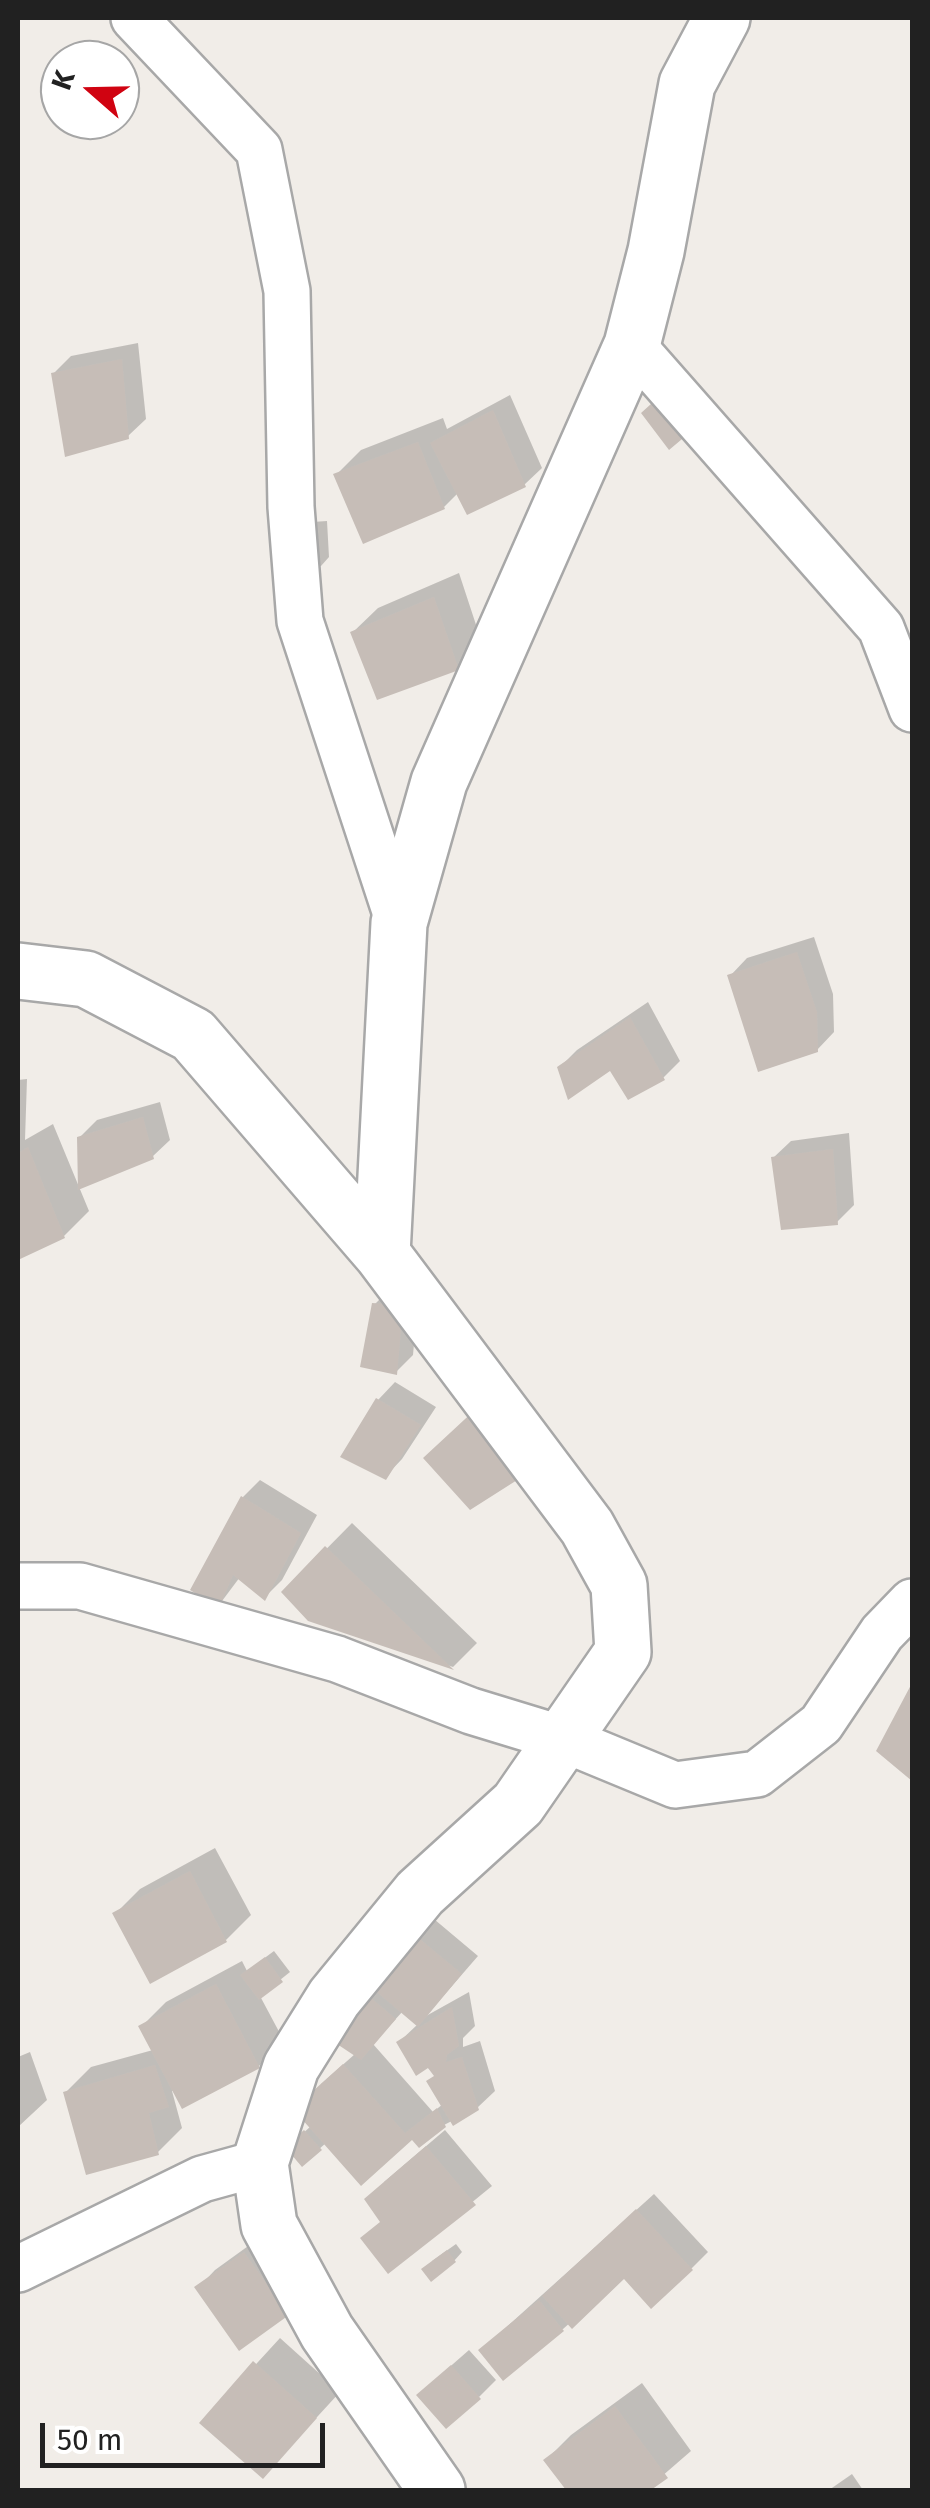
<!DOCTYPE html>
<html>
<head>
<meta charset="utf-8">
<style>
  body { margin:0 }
  #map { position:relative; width:930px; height:2508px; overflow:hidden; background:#f1ede8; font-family:"Fira Sans",sans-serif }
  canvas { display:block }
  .frame { position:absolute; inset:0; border:20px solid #212121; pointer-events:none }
  .north { position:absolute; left:40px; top:40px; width:100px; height:100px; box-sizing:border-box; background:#fff; border:2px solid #a6a6a6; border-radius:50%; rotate:290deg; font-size:28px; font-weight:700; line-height:40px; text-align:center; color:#212121 }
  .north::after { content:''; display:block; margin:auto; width:35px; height:45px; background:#d00311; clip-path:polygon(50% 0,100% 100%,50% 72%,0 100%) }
  .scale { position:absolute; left:40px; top:2423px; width:285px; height:45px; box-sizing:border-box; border:5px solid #212121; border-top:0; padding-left:12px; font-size:30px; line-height:35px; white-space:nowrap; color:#212121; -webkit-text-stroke:8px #fff; paint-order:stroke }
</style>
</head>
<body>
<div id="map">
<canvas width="930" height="2508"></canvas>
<div class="frame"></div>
<div class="north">K</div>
<div class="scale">50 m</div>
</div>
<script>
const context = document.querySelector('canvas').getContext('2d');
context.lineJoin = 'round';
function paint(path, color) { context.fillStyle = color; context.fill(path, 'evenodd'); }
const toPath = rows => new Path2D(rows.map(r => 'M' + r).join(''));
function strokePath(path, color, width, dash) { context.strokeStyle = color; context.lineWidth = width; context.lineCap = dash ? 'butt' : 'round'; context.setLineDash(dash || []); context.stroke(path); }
paint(toPath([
  [138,343,146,419,128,436,53,374,71,356],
  [510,395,542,468,524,485,458,493,444,507,336,475,361,450,443,418,447,429],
  [327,521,329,557,321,566,306,566,312,522],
  [459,573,482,643,457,668,352,633,378,608],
  [814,937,833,994,834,1032,817,1050,730,976,747,958],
  [648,1002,680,1061,663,1078,610,1067,559,1068,577,1050],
  [27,1079,25,1140,53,1124,89,1211,64,1236,18,1257,18,1080],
  [160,1102,170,1140,152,1157,79,1138,97,1120],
  [849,1133,854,1205,837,1222,773,1158,791,1141],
  [392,1287,419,1289,413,1355,396,1372,375,1304],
  [395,1382,436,1407,402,1459,385,1477,378,1400],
  [260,1480,317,1515,282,1580,265,1597,240,1577,219,1605,193,1589,243,1497],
  [352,1523,477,1643,453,1667,309,1619,284,1592],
  [215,1848,251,1915,226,1940,115,1914,140,1889],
  [428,1914,478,1956,426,2016,469,1992,475,2026,463,2038,463,2047,480,2041,495,2091,477,2108,444,2125,412,2136,326,2143,303,2163,288,2147,311,2126,321,2084,355,2054,334,2039],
  [403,2011,418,2024,399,2042,436,2075,443,2104,433,2112,373,2044],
  [274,1951,290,1972,260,1996,284,2041,259,2066,172,2091,182,2128,157,2153,66,2092,91,2067,153,2050,141,2027,166,2002,242,1961,247,1971],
  [30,2052,47,2100,18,2127,18,2057],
  [445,2130,492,2186,388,2271,384,2182],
  [654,2194,708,2252,691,2269,624,2275,563,2329,481,2350],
  [262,2236,288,2314,198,2288,215,2270],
  [456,2244,462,2252,454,2261,432,2261],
  [280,2338,340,2392,263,2476,203,2422],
  [469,2350,496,2380,479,2397,437,2378],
  [642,2383,691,2451,646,2490,569,2490,546,2460,571,2435],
  [852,2474,863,2490,829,2490]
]), '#0003');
paint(toPath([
  [122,359,129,439,65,457,51,373],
  [661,395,694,429,669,450,641,413],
  [493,410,526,487,467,515,430,443],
  [418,442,445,509,363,544,333,474],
  [434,597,459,670,377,700,350,632],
  [797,952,817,1012,818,1052,758,1072,727,975],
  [630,1017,665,1080,628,1100,610,1071,568,1100,557,1067],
  [143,1117,154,1159,78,1190,77,1137],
  [28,1147,65,1238,18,1260,18,1153],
  [833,1149,838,1225,781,1230,771,1157],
  [372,1303,403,1305,397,1375,360,1367],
  [376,1398,421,1425,386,1480,340,1457],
  [478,1407,525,1475,470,1510,423,1458],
  [241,1496,301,1533,265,1601,233,1575,219,1608,190,1590],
  [325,1546,454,1670,308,1621,281,1592],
  [912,1683,912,1781,876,1751],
  [190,1871,227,1942,150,1984,112,1913],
  [409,1930,462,1974,418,2027,365,1982],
  [265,1957,283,1982,259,2000,240,1975],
  [216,1984,260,2068,182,2109,138,2026],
  [364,1992,396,2019,361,2060,331,2040],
  [452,2007,459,2046,447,2055,446,2062,462,2057,479,2110,453,2126,426,2081,434,2076,428,2068,416,2076,396,2042],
  [343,2064,405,2133,437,2108,446,2127,419,2148,412,2140,361,2186,293,2109],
  [155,2065,169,2107,149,2113,159,2155,86,2175,63,2092],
  [304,2130,322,2150,302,2167,285,2147],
  [426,2146,476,2205,388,2274,360,2238,380,2222,364,2199],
  [636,2209,693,2270,651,2309,624,2279,572,2329,542,2296],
  [447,2250,456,2262,431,2282,421,2269],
  [244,2252,289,2315,239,2351,194,2287],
  [539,2300,564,2331,503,2381,478,2350],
  [253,2361,317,2418,263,2479,199,2423],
  [451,2365,481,2399,446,2429,416,2395],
  [615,2406,668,2478,651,2490,566,2490,543,2460]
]), '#c6bdb7');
const minor = toPath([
  [134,18,259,150,287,291,291,507,300,621,399,923],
  [632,345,881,628,912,709],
  [18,1586,80,1586,337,1659,471,1711,566,1740,675,1785,757,1774,821,1724,882,1633,912,1602],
  [18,2269,202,2179,260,2163]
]);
const tertiary = toPath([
  [18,971,86,979,193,1035,382,1254,587,1527,619,1585,623,1652,518,1804,420,1893,334,1998,291,2067,260,2163,269,2225,327,2332,437,2490],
  [382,1254,399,923,439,782,632,345,656,251,687,84,722,18]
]);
strokePath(minor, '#a8a8a8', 50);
strokePath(tertiary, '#a8a8a8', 60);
strokePath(minor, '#fff', 45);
strokePath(tertiary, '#fff', 55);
</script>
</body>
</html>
